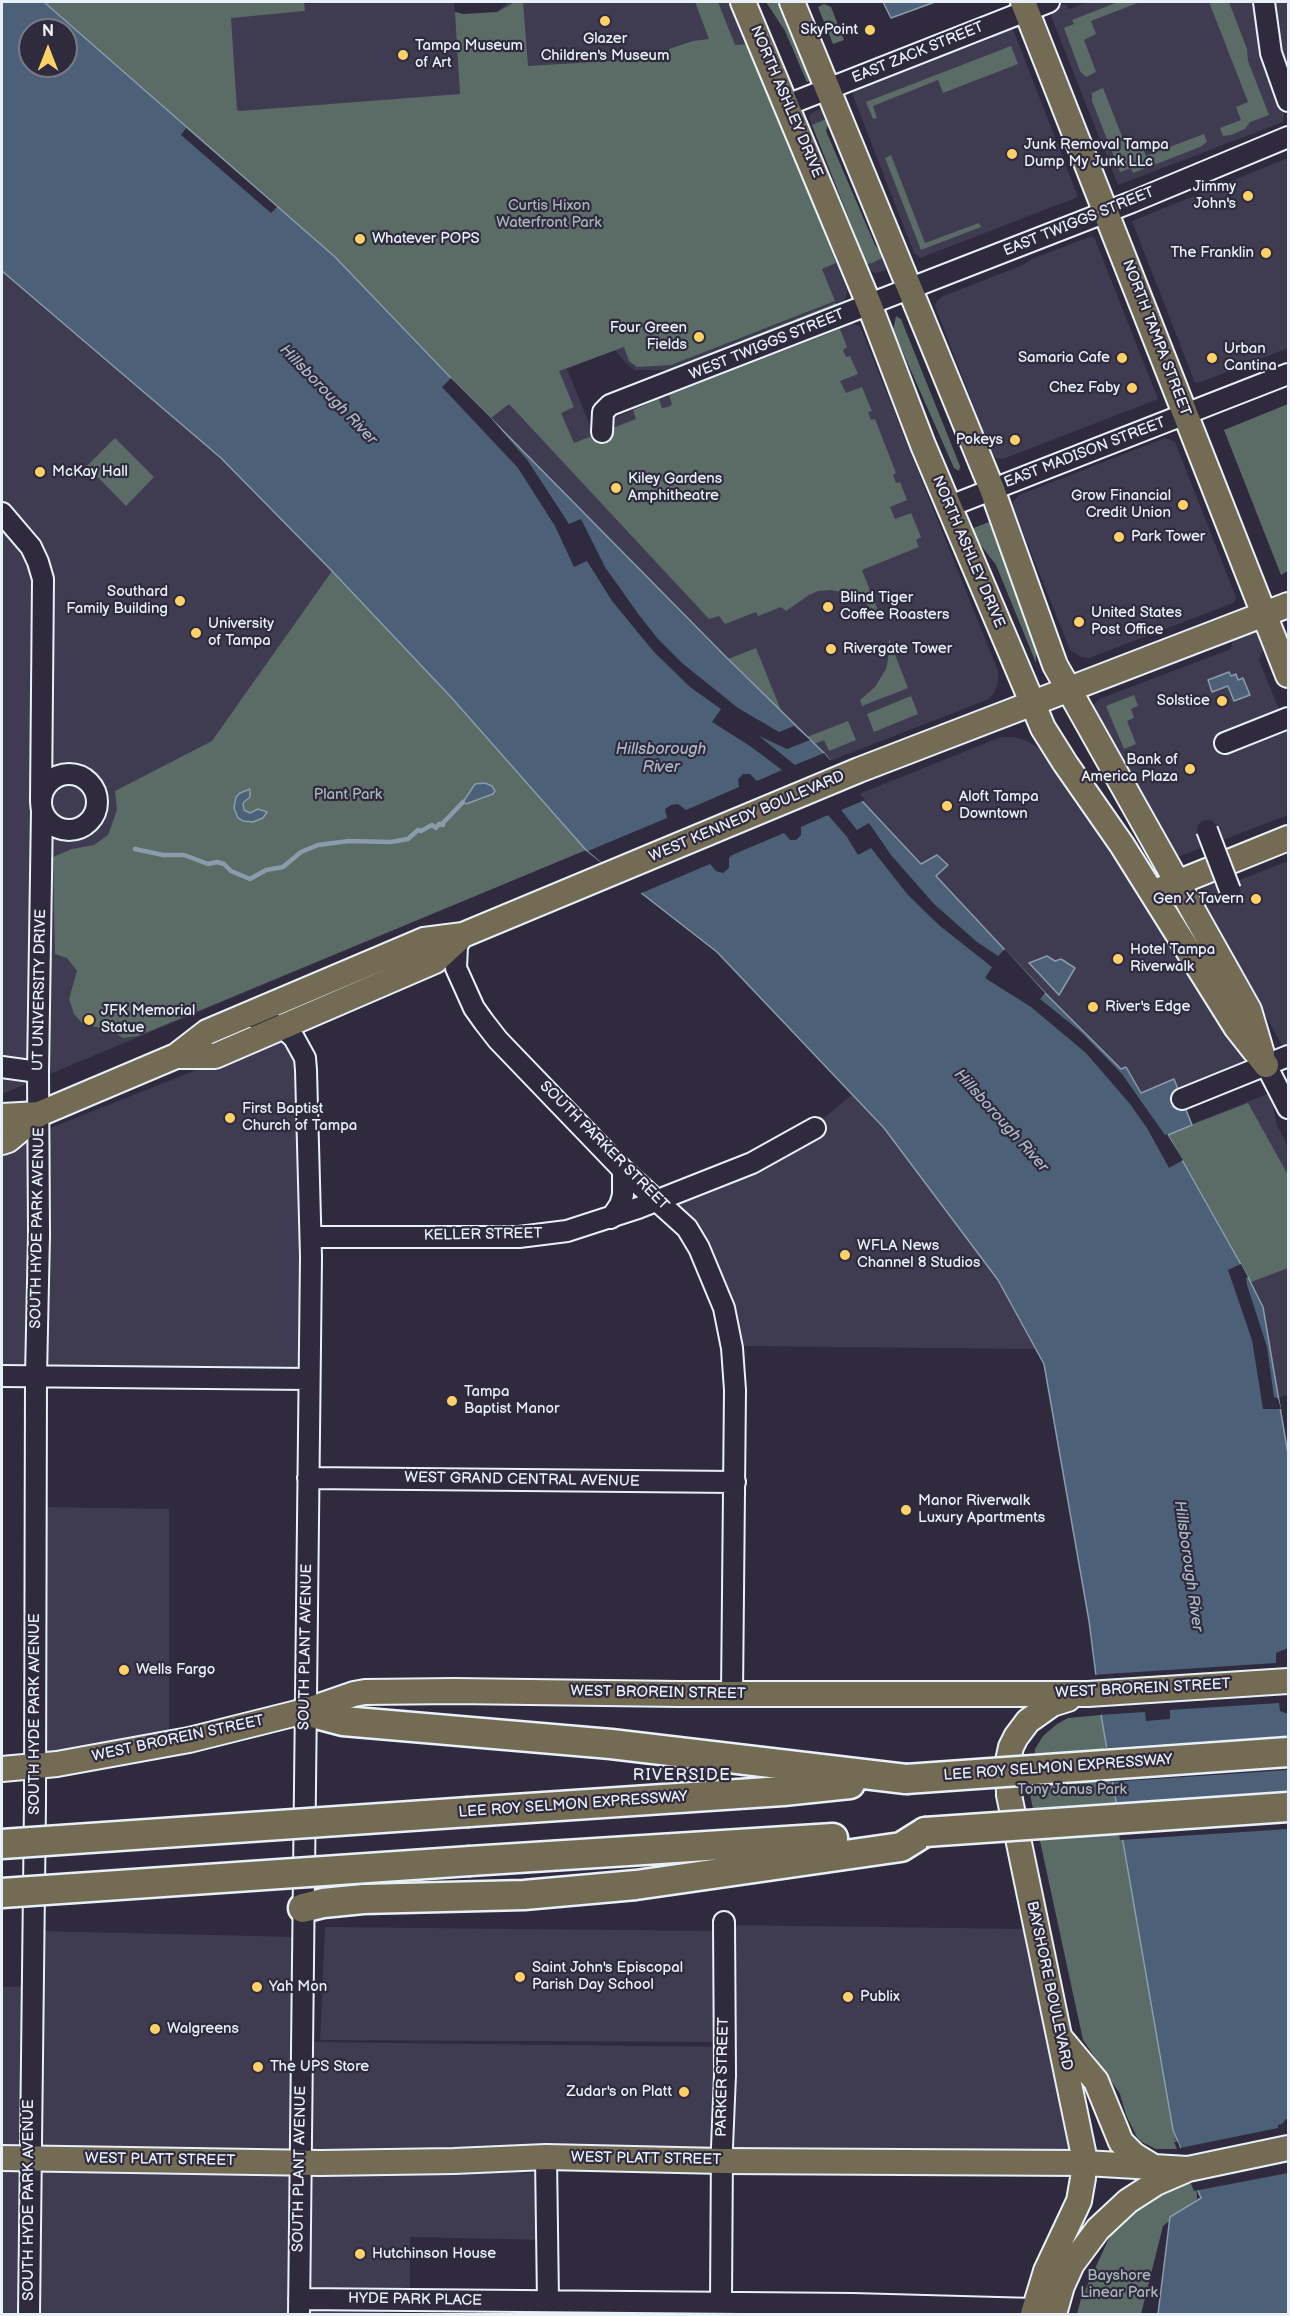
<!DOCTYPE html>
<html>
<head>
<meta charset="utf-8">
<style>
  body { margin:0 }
  #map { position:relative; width:1290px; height:2316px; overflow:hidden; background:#2f2a3d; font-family:"Balsamiq Sans",sans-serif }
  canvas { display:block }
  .frame { position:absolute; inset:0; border:3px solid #e8f1f8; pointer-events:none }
  .north { position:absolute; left:18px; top:18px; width:60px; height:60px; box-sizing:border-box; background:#2f2a3d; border:2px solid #797a88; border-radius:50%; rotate:0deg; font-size:16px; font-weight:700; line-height:24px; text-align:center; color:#e8f1f8 }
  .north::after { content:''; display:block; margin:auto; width:21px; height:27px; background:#ffd166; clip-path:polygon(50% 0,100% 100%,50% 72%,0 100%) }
</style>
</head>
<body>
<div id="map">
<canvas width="1290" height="2316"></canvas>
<div class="frame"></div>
<div class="north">N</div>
</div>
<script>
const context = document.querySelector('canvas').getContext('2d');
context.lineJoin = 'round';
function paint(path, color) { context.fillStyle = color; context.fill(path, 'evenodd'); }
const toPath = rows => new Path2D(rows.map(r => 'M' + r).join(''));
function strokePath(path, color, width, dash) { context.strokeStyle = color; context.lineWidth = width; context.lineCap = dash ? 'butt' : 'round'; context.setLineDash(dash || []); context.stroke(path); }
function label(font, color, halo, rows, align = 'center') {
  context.font = font + ' "Balsamiq Sans",sans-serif'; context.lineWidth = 4.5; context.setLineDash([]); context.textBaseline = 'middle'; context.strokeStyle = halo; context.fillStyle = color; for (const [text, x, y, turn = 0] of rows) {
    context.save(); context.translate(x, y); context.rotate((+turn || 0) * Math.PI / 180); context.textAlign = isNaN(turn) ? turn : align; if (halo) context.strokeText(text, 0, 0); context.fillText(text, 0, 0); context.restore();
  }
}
paint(toPath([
  [44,2,304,2,305,4,337,2,454,2,455,12,463,14,497,12,509,2,734,2,847,290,846,298,841,306,687,370,635,370,628,365,615,350,567,369,594,435,614,427,615,418,618,416,633,410,844,325,850,323,860,326,998,671,998,683,994,693,989,699,830,761,462,389,277,207],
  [1088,2,1255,2,1264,62,1284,113,1283,122,1118,185,1051,16,1056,7,1065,4,1069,9],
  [1274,2,1288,2,1288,74,1280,47],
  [1010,26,1015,34,1078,197,920,258,914,253,853,96,853,90,856,85,867,82,874,84,921,65,923,59,937,54,943,56,993,38,994,32],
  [822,108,826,111,829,126,826,131,875,245,887,261,885,271,875,273,868,268,809,118,810,114],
  [1288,158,1288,348,1201,382,1195,383,1132,221],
  [1092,236,1095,239,1158,399,1003,459,996,458,993,456,935,306,936,302,941,297,1023,265,1032,259],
  [2,271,221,458,332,571,450,696,586,850,2,1094],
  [1165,438,1175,442,1236,597,1235,600,1233,603,1089,658,1081,657,1070,650,1013,507,1013,502,1019,495],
  [1254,628,1263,650,1259,660,1288,732,1288,815,1175,858,1093,711,1092,706,1099,699,1231,649,1233,638],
  [1001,737,1014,737,1025,740,1041,749,1158,911,1244,1055,1242,1063,1238,1067,1178,1090,1174,1079,1142,1094,1126,1068,1121,1070,1045,993,935,875,948,865,922,864,862,801,865,799,859,794],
  [1288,861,1288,1056,1200,897,1202,889,1212,884,1222,887],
  [300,1029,304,1374,2,1371,2,1147],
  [1267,1094,1271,1098,1277,1125,1288,1147,1288,1394,1278,1398,1263,1307,1251,1282,1167,1134],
  [852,1095,884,1129,998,1280,1035,1349,741,1346,668,1203,803,1135],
  [42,1507,169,1509,169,1733,31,1765],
  [726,1925,1028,1929,1080,2166,305,2158,308,2042,727,2047],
  [325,1927,718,1931,718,2042,320,2040],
  [36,1931,299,1937,297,2161,33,2156],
  [31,1986,27,2165,544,2173,544,2240,410,2237,410,2298,385,2297,385,2314,2,2314,2,1987]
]), '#3f3c51');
paint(toPath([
  [44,2,304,2,305,11,231,18,237,110,240,111,460,94,455,12,463,14,497,12,515,2,523,2,528,66,658,58,669,51,669,49,693,41,709,39,695,2,718,2,735,45,751,44,836,263,822,269,835,301,671,365,637,367,629,361,624,347,559,371,574,407,561,413,574,443,636,419,633,410,659,399,662,408,668,407,672,404,669,395,840,329,847,347,843,350,846,357,850,356,858,374,840,381,846,393,862,387,872,411,868,412,871,420,875,419,896,473,893,475,896,483,900,482,907,500,890,507,895,519,911,513,921,537,916,540,919,547,862,570,881,618,861,599,851,594,831,590,818,591,809,595,786,611,781,607,758,616,756,612,725,624,719,616,709,619,509,404,491,418,335,257],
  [766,2,779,2,813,81,807,82,806,80,785,31],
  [1118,2,1140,2,1091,21,1096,34,1084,40,1096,72,1086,77,1080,71,1064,28,1074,24,1072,20],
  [1209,2,1229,2,1247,49,1248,61,1269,115,1250,122,1245,129,1231,135,1223,136,1220,128,1241,120,1236,107,1248,102],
  [824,4,831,7,844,40,833,44,818,7],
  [1011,46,1018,64,943,93,938,80,873,106,877,118,873,119,866,102],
  [1103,88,1127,149,1141,143,1146,156,1204,134,1207,142,1200,147,1133,173,1131,168,1120,172,1092,101,1092,93],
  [829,118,826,131,875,245,884,257,872,263,867,264,812,125],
  [891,155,925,243,979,223,981,227,921,250,885,158],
  [836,303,838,309,687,370,668,370],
  [896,316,901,319,960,466,959,471,954,468,893,330],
  [1288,404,1288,571,1281,575,1224,430],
  [115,438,154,477,126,506,87,466],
  [989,522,1033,634,1036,646,1036,663,996,565,976,539,971,529],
  [332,571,450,696,586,850,138,1036,123,1038,109,1029,96,1027,81,1022,74,1014,69,999,77,971,67,958,55,954,53,857,72,849,94,845,108,835,117,810,115,791,212,741],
  [889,639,908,688,862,706,860,700,875,687,886,669,888,660],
  [756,648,782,713,728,659],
  [1134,695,1138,706,1131,709,1134,718,1127,721,1136,744,1124,749,1106,706],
  [911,696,918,714,874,732,867,714],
  [848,721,856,740,829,751,824,740,814,744,807,737],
  [1248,1103,1288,1175,1288,1268,1251,1282,1167,1134],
  [1101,1715,1173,2130,1178,2149,1156,2149,1142,2142,1137,2137,1126,2115,1120,2094,1083,2040,1029,1790,1035,1749,1043,1736,1057,1724,1068,1718],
  [1196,2169,1197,2199,1163,2226,1141,2314,1077,2314,1081,2299,1127,2199]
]), '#5a6c65');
const water = toPath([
  [2,2,44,2,335,257,451,378,728,659,824,753,862,801,921,864,937,855,948,865,936,876,1045,993,1121,1069,1126,1067,1141,1093,1174,1079,1192,1125,1168,1135,1248,1277,1263,1307,1288,1454,1288,2314,1158,2314,1170,2217,1201,2198,1173,2130,1101,1715,1089,1621,1044,1364,998,1280,884,1128,717,952,586,850,450,696,332,571,221,458,2,271,2,2],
  [30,30,66,30,66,66,30,66,30,30],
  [883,2,935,2,891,18,883,2],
  [1229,672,1231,676,1236,674,1238,680,1243,678,1250,695,1234,701,1228,686,1212,692,1208,680,1229,672],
  [485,783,492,786,495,791,493,794,466,804,463,802,475,784,485,783],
  [250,789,250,797,243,803,244,810,250,813,258,809,267,812,263,818,253,822,243,821,238,818,234,808,236,797,240,793,250,789],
  [1047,956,1055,961,1061,959,1075,968,1059,995,1029,963,1047,956]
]);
paint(water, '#4c6177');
strokePath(water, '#8a9bab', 1.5);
paint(toPath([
  [186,128,277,207,271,213,181,135],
  [451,378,491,418,528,461,569,524,581,519,605,567,639,615,658,639,682,663,738,708,779,732,794,726,810,740,787,749,759,736,795,765,824,753,830,760,833,760,865,800,841,810,857,830,869,823,891,855,934,904,977,942,998,956,1005,949,1045,993,1040,999,1081,1032,1122,1074,1165,1135,1167,1134,1183,1160,1169,1168,1147,1128,1130,1104,1086,1053,1031,1007,985,978,992,967,940,926,908,895,871,848,858,855,847,837,828,815,801,827,801,835,796,840,790,840,784,833,732,855,729,858,729,868,723,873,716,871,710,864,639,894,588,851,667,818,665,809,671,805,678,804,686,810,739,787,738,779,743,774,750,774,757,781,782,770,750,746,712,722,721,709,690,687,654,652,612,601,587,561,574,567,555,526,518,468,442,387],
  [1241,1264,1248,1277,1246,1278,1247,1285,1267,1347,1274,1397,1278,1398,1281,1409,1263,1409,1252,1340,1228,1270],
  [1288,1648,1288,1714,1280,1711,1279,1703,1170,1710,1170,1719,1146,1721,1145,1712,1098,1715,1092,1675,1276,1663,1276,1653],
  [1288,1736,1288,1770,1110,1782,1104,1748],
  [1288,1793,1288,1829,1120,1840,1114,1805],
  [1286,2119,1288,2119,1288,2173,1194,2191,1174,2142,1178,2142,1180,2148,1278,2128,1278,2125,1282,2124]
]), '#2f2a3d');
strokePath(toPath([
  [135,849,163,855,184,855,208,864,217,862,224,864,231,871,250,879,266,870,283,867,301,852,318,845,349,841,391,842,408,839,418,830,421,831,432,825,436,828,439,824,443,825,443,823,463,802]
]), '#8a9bab', 4.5);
const minor = toPath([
  [1264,2,1271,53,1288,101],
  [787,105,1049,2],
  [602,432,603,412,610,405,1132,202,1288,137],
  [950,506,1288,374],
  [2,513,31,547,38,562,43,579,41,800],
  [1225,743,1288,718],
  '41 802a28 28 0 1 1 56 0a28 28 0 1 1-56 0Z',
  [463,935,457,946,456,968,474,1008,484,1022,498,1040,623,1170,687,1228,699,1248,724,1308,732,1348,735,1390,732,1694],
  [246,1015,282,1027,294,1038,305,1058,306,1070,311,1257,299,2314],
  [1266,1065,1288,1108],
  [2,1067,38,1072],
  [1182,1099,1288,1056],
  [611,1218,620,1205,623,1195,623,1170],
  [311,1237,519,1237,567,1231,638,1208,752,1163,815,1128],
  [2,1376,309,1379],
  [308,1478,735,1482],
  [546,2157,548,2301],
  [299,2299,853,2304,1034,2309],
  [721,2303,722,2147,725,2075,724,1922],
  [29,2314,35,1803,36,1376,39,1235,38,1072,42,809]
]);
const major = toPath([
  [743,2,869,304,923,445,1043,728,1065,763,1122,845,1236,1027,1266,1065],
  [792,2,992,489,1055,665,1249,1010,1262,1054],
  [1023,2,1288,675],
  [1162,889,1288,838],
  [176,1056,215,1056,435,961,463,935],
  [2,1116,39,1114],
  [2,1142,8,1140,39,1114,176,1056,207,1032,424,940,463,935,859,770,1288,605],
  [2,1769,57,1764,189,1740,305,1711,354,1694,365,1692,455,1691,679,1694,1088,1694,1288,1681],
  [1061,2039,1096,2081,1121,2142,1134,2155,1152,2166],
  [2,2158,320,2163,454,2161,546,2157,722,2161,1085,2163,1188,2169,1288,2148],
  [1033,2314,1046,2271,1079,2201,1083,2178,1084,2156,1009,1795,1008,1761,1011,1747,1016,1737,1028,1721,1052,1704,1068,1699],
  [1054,2314,1062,2286,1072,2264,1098,2229,1128,2201,1156,2183,1186,2170]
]);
const highway = toPath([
  [305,1711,343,1721,611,1744,906,1779],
  [469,1812,783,1791,850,1784],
  [470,1861,833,1838],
  [303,1908,323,1903,363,1899,524,1895,636,1885,901,1847,925,1832]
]);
strokePath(minor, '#e8f1f8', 24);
strokePath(major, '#e8f1f8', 28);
strokePath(highway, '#e8f1f8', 33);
strokePath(minor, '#2f2a3d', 20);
strokePath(major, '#746b55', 24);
strokePath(highway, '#746b55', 28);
const minorBridge = toPath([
  [1207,830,1230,890]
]);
const highwayBridge = toPath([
  [906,1779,1288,1752],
  [925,1832,1288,1807],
  [2,1844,469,1812],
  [2,1893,470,1861]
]);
strokePath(minorBridge, '#e8f1f8', 24, []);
strokePath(highwayBridge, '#e8f1f8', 33, []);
strokePath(minorBridge, '#2f2a3d', 20);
strokePath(highwayBridge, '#746b55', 28);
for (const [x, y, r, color] of [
  [605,21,6,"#ffd166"],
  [870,30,6,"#ffd166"],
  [403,55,6,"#ffd166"],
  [1012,154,6,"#ffd166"],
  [1248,196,6,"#ffd166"],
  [360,239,6,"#ffd166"],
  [1266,253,6,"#ffd166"],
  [699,337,6,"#ffd166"],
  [1122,358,6,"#ffd166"],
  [1212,358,6,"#ffd166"],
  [1132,388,6,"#ffd166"],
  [1015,440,6,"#ffd166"],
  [40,472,6,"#ffd166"],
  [616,488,6,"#ffd166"],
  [1183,505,6,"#ffd166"],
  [1119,537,6,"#ffd166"],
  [180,601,6,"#ffd166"],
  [828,607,6,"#ffd166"],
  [1079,622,6,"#ffd166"],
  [196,633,6,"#ffd166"],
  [831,649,6,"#ffd166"],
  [1222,701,6,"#ffd166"],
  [1190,769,6,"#ffd166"],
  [947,806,6,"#ffd166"],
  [1256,899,6,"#ffd166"],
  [1118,959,6,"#ffd166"],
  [1093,1007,6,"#ffd166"],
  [89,1020,6,"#ffd166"],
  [230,1118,6,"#ffd166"],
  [845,1255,6,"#ffd166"],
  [452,1401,6,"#ffd166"],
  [906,1510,6,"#ffd166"],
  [124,1670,6,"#ffd166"],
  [520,1977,6,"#ffd166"],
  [257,1987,6,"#ffd166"],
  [848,1997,6,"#ffd166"],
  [155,2029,6,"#ffd166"],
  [258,2067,6,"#ffd166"],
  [684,2092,6,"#ffd166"],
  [360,2254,6,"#ffd166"]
]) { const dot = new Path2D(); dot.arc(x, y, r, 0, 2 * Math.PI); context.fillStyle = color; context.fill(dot); strokePath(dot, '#2f2a3d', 2); }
label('15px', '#e8f1f8', '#2f2a3d', [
  ["SkyPoint",858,30,"right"],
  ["Glazer",605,39,"center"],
  ["Children's Museum",605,56,"center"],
  ["Tampa Museum",415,46],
  ["of Art",415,63],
  ["Junk Removal Tampa",1024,145],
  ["Dump My Junk LLc",1024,162],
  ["Jimmy",1236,187,"right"],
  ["John's",1236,204,"right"],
  ["Whatever POPS",372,239],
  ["The Franklin",1254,253,"right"],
  ["Four Green",687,328,"right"],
  ["Fields",687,345,"right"],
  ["Urban",1224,349],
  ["Cantina",1224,366],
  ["Samaria Cafe",1110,358,"right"],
  ["Chez Faby",1120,388,"right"],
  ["Pokeys",1003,440,"right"],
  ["McKay Hall",52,472],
  ["Kiley Gardens",628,479],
  ["Amphitheatre",628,496],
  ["Grow Financial",1171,496,"right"],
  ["Credit Union",1171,513,"right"],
  ["Park Tower",1131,537],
  ["Southard",168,592,"right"],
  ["Family Building",168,609,"right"],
  ["Blind Tiger",840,598],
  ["Coffee Roasters",840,615],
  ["United States",1091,613],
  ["Post Office",1091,630],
  ["University",208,624],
  ["of Tampa",208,641],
  ["Rivergate Tower",843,649],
  ["Solstice",1210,701,"right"],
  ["Bank of",1178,760,"right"],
  ["America Plaza",1178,777,"right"],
  ["Aloft Tampa",959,797],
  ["Downtown",959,814],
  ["Gen X Tavern",1244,899,"right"],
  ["Hotel Tampa",1130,950],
  ["Riverwalk",1130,967],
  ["River's Edge",1105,1007],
  ["JFK Memorial",101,1011],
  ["Statue",101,1028],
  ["First Baptist",242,1109],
  ["Church of Tampa",242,1126],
  ["WFLA News",857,1246],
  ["Channel 8 Studios",857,1263],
  ["Tampa",464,1392],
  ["Baptist Manor",464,1409],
  ["Manor Riverwalk",918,1501],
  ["Luxury Apartments",918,1518],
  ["Wells Fargo",136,1670],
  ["Saint John's Episcopal",532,1968],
  ["Parish Day School",532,1985],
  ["Yah Mon",269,1987],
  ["Publix",860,1997],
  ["Walgreens",167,2029],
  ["The UPS Store",270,2067],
  ["Zudar's on Platt",672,2092,"right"],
  ["Hutchinson House",372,2254]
], 'left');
label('15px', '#e8f1f8', '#2f2a3d', [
  ["EAST ZACK STREET",918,53,-22],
  ["NORTH ASHLEY DRIVE",786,102,67],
  ["EAST TWIGGS STREET",1079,222,-22],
  ["NORTH TAMPA STREET",1156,338,69],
  ["WEST TWIGGS STREET",767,345,-22],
  ["EAST MADISON STREET",1085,453,-21],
  ["NORTH ASHLEY DRIVE",968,552,67],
  ["WEST KENNEDY BOULEVARD",747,817,-23],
  ["UT UNIVERSITY DRIVE",40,990,-89],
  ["SOUTH PARKER STREET",604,1146,45],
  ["SOUTH HYDE PARK AVENUE",38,1228,-89],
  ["KELLER STREET",483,1235,-1],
  ["WEST GRAND CENTRAL AVENUE",522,1480,1],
  ["SOUTH PLANT AVENUE",306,1647,-89],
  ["WEST BROREIN STREET",1143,1689,-3],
  ["WEST BROREIN STREET",658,1693,1],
  ["SOUTH HYDE PARK AVENUE",35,1714,-90],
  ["WEST BROREIN STREET",178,1739,-12],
  ["LEE ROY SELMON EXPRESSWAY",1058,1768,-4],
  ["LEE ROY SELMON EXPRESSWAY",573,1805,-4],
  ["BAYSHORE BOULEVARD",1049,1986,78],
  ["PARKER STREET",723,2077,-89],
  ["WEST PLATT STREET",646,2159,1],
  ["WEST PLATT STREET",160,2160,1],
  ["SOUTH PLANT AVENUE",300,2169,-89],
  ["SOUTH HYDE PARK AVENUE",29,2200,-90],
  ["HYDE PARK PLACE",415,2300,1]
]);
label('15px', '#a8b5b6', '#2f2a3d', [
  ["Curtis Hixon",549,206],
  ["Waterfront Park",549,223],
  ["Plant Park",348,795],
  ["Tony Janus Park",1072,1790],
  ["Bayshore",1119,2276],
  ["Linear Park",1119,2293]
]);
label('italic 16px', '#aab7c4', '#2f2a3d', [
  ["Hillsborough River",328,395,46],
  ["Hillsborough",661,750],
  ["River",661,768],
  ["Hillsborough River",1001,1121,48],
  ["Hillsborough River",1188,1566,82]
]);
context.letterSpacing = '1.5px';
label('16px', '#e8f1f8', '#2f2a3d', [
  ["RIVERSIDE",682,1776]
]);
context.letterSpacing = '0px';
</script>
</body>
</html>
